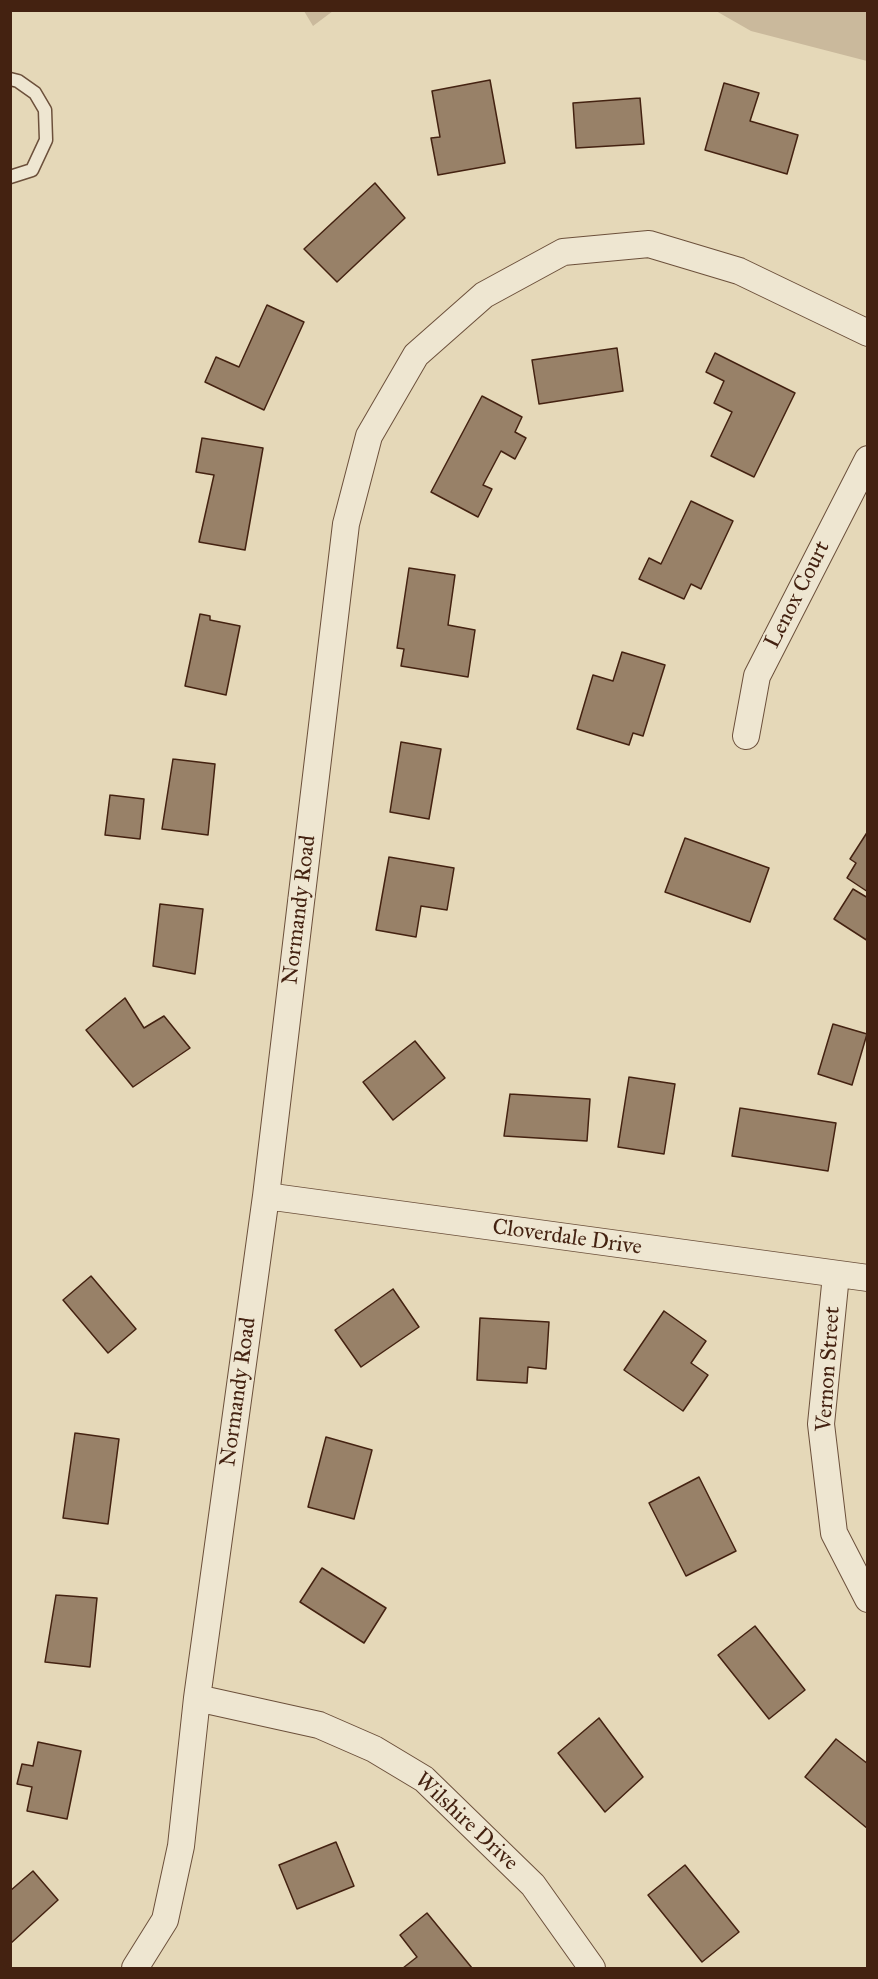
<!DOCTYPE html>
<html>
<head>
<meta charset="utf-8">
<style>
  body { margin:0 }
  #map { position:relative; width:878px; height:1979px; overflow:hidden; background:#e5d8b8; font-family:"IM FELL Great Primer",serif }
  canvas { display:block }
  .frame { position:absolute; inset:0; border:12px solid #421; pointer-events:none }
</style>
</head>
<body>
<div id="map">
<canvas width="878" height="1979"></canvas>
<div class="frame"></div>
</div>
<script>
const context = document.querySelector('canvas').getContext('2d');
context.lineJoin = 'round';
function paint(path, color) { context.fillStyle = color; context.fill(path, 'evenodd'); }
const toPath = rows => new Path2D(rows.map(r => 'M' + r).join(''));
function strokePath(path, color, width, dash) { context.strokeStyle = color; context.lineWidth = width; context.lineCap = dash ? 'butt' : 'round'; context.setLineDash(dash || []); context.stroke(path); }
function label(font, color, halo, rows, align = 'center') {
  context.font = font + ' "IM FELL Great Primer",serif'; context.lineWidth = 4.5; context.setLineDash([]); context.textBaseline = 'middle'; context.strokeStyle = halo; context.fillStyle = color; for (const [text, x, y, turn = 0] of rows) {
    context.save(); context.translate(x, y); context.rotate((+turn || 0) * Math.PI / 180); context.textAlign = isNaN(turn) ? turn : align; if (halo) context.strokeText(text, 0, 0); context.fillText(text, 0, 0); context.restore();
  }
}
paint(toPath([
  [304,11,333,11,313,26],
  [716,11,867,11,867,61,751,31]
]), '#cab99c');
const building = toPath([
  [490,80,505,163,438,175,431,138,440,137,432,91,490,80],
  [724,83,759,93,750,121,798,135,787,174,705,150,724,83],
  [640,98,644,144,576,148,573,103,640,98],
  [375,183,405,218,337,282,304,249,375,183],
  [267,305,304,322,264,410,205,382,216,357,239,367,267,305],
  [617,348,623,391,539,404,532,360,617,348],
  [715,353,795,393,754,477,711,456,732,412,714,403,724,381,706,372,715,353],
  [482,396,522,417,515,432,526,438,515,459,501,451,483,485,492,489,478,517,431,492,482,396],
  [202,438,263,448,245,550,199,542,214,475,196,472,202,438],
  [691,501,733,521,701,589,691,584,684,599,639,579,649,558,661,564,691,501],
  [409,568,455,575,448,625,475,630,468,677,401,666,404,649,397,648,409,568],
  [200,614,210,616,210,620,240,626,226,695,185,686,200,614],
  [622,652,665,665,643,736,633,733,629,745,577,729,593,675,613,681,622,652],
  [401,742,441,749,429,819,390,812,401,742],
  [173,759,215,764,208,835,162,829,173,759],
  [110,795,144,799,140,839,105,835,110,795],
  [868,831,868,892,847,878,856,863,850,859,868,831],
  [685,838,769,868,750,922,665,892,685,838],
  [389,857,454,868,447,910,421,906,416,937,376,930,389,857],
  [853,889,868,898,868,941,834,919,853,889],
  [160,904,203,909,195,974,153,966,160,904],
  [125,998,144,1028,164,1016,190,1048,133,1087,86,1030,125,998],
  [833,1024,867,1034,852,1085,818,1074,833,1024],
  [415,1041,445,1078,393,1120,363,1082,415,1041],
  [629,1077,675,1084,664,1154,618,1147,629,1077],
  [510,1094,590,1099,587,1141,504,1136,510,1094],
  [740,1108,836,1123,828,1171,732,1156,740,1108],
  [91,1276,136,1329,108,1353,63,1300,91,1276],
  [393,1289,419,1327,361,1367,335,1330,393,1289],
  [664,1311,706,1341,691,1363,708,1375,683,1411,624,1370,664,1311],
  [480,1318,549,1322,546,1369,528,1367,527,1383,477,1380,480,1318],
  [75,1433,119,1439,108,1524,63,1518,75,1433],
  [326,1437,372,1450,354,1519,308,1507,326,1437],
  [699,1477,736,1551,686,1576,649,1503,699,1477],
  [322,1568,386,1608,364,1643,300,1602,322,1568],
  [56,1595,97,1598,90,1667,45,1662,56,1595],
  [755,1626,805,1690,769,1719,718,1655,755,1626],
  [599,1718,643,1777,605,1812,558,1753,599,1718],
  [836,1739,868,1764,868,1829,805,1777,836,1739],
  [38,1742,81,1751,67,1819,27,1811,32,1787,17,1784,22,1764,33,1766,38,1742],
  [336,1842,354,1886,297,1909,279,1865,336,1842],
  [685,1865,739,1932,702,1962,648,1895,685,1865],
  [33,1871,58,1900,10,1944,10,1891,33,1871],
  [427,1913,472,1968,403,1968,417,1957,400,1935,427,1913]
]);
paint(building, '#988168');
strokePath(building, '#421', 1.5);
const lane = toPath([
  [10,79,18,81,35,93,45,110,46,140,32,170,10,177]
]);
const street = toPath([
  [746,736,757,676,868,459],
  [266,1196,868,1278],
  [836,1275,821,1424,834,1533,868,1599],
  [197,1698,319,1725,374,1749,424,1779,533,1885,592,1968],
  [135,1968,165,1920,181,1846,197,1698,266,1196,346,524,369,436,416,355,484,295,563,252,649,244,739,271,868,333]
]);
strokePath(lane, '#6c503b', 15);
strokePath(street, '#6c503b', 28);
strokePath(lane, '#eee6d1', 12);
strokePath(street, '#eee6d1', 26);
label('22px', '#421', '#eee6d1', [
  ["Lenox Court",798,595,-63],
  ["Normandy Road",300,910,-83],
  ["Cloverdale Drive",567,1238,8],
  ["Vernon Street",829,1369,-86],
  ["Normandy Road",239,1392,-82],
  ["Wilshire Drive",466,1822,43]
]);
</script>
</body>
</html>
